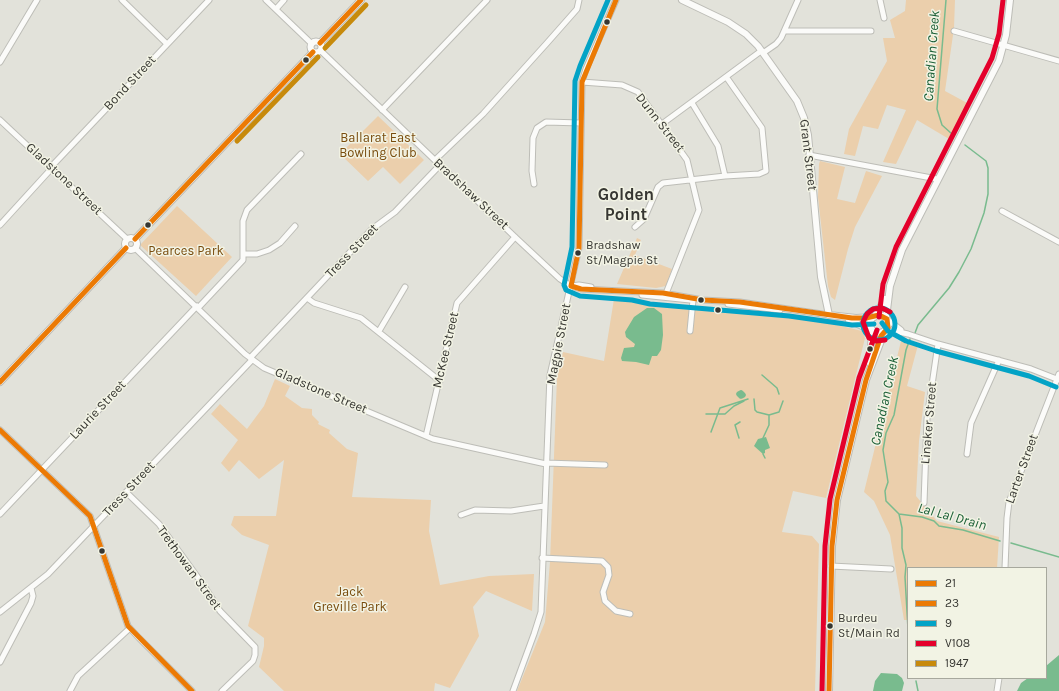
<!DOCTYPE html>
<html>
<head>
<meta charset="utf-8">
<style>
  body { margin:0 }
  #map { position:relative; width:1059px; height:691px; overflow:hidden; background:#e2e2da; font-family:Karla,sans-serif }
  canvas { display:block }
  .legend { position:absolute; left:907px; top:567px; width:140px; height:112px; box-sizing:border-box; background:#f2f3e4; border:1px solid #a7a89d; margin:0; padding:5px 7px; list-style:none; font-size:12px; color:#373732 }
  .legend li { display:flex; align-items:center; gap:8px; height:20px }
  .legend b { width:20px; border:1px solid #a7a89d }
</style>
</head>
<body>
<div id="map">
<canvas width="1059" height="691"></canvas>
<ul class="legend">
<li><b style="height:5px;background:#eb7a05"></b>21</li>
<li><b style="height:5px;background:#eb7a05"></b>23</li>
<li><b style="height:5px;background:#03a3c6"></b>9</li>
<li><b style="height:5px;background:#e4002b"></b>V108</li>
<li><b style="height:5px;background:#c78a0c"></b>1947</li>
</ul>
</div>
<script>
const context = document.querySelector('canvas').getContext('2d');
context.lineJoin = 'round';
function paint(path, color) { context.fillStyle = color; context.fill(path, 'evenodd'); }
const toPath = rows => new Path2D(rows.map(r => 'M' + r).join(''));
function strokePath(path, color, width, dash) { context.strokeStyle = color; context.lineWidth = width; context.lineCap = dash ? 'butt' : 'round'; context.setLineDash(dash || []); context.stroke(path); }
function label(font, color, halo, rows, align = 'center') {
  context.font = font + ' Karla,sans-serif'; context.lineWidth = 3; context.setLineDash([]); context.textBaseline = 'middle'; context.strokeStyle = halo; context.fillStyle = color; for (const [text, x, y, turn = 0] of rows) {
    context.save(); context.translate(x, y); context.rotate((+turn || 0) * Math.PI / 180); context.textAlign = isNaN(turn) ? turn : align; if (halo) context.strokeText(text, 0, 0); context.fillText(text, 0, 0); context.restore();
  }
}
paint(toPath([
  [906,0,955,0,954,28,945,91,969,104,949,139,917,120,896,164,883,162,906,110,887,105,878,129,863,126,855,156,844,154,849,129,887,61,883,38,895,38,890,20,905,11],
  [378,116,424,160,400,184,383,167,368,181,340,154],
  [820,161,845,167,837,199,855,203,866,171,882,176,855,227,848,249,835,300,831,297,828,286,818,197,819,164],
  [177,206,232,257,196,296,140,245],
  [637,238,641,240,635,255,672,269,666,286,656,288,617,284],
  [614,299,804,317,862,331,865,338,826,498,793,491,782,532,812,536,819,544,815,691,517,691,545,622,550,562,557,377,563,352,604,361],
  [902,337,918,345,907,386,925,392,919,441,916,496,937,521,999,537,997,568,908,568,908,620,904,620,890,535,874,501,864,492],
  [275,379,290,386,285,396,302,408,312,409,312,415,319,422,318,424,330,430,329,433,347,449,358,453,352,497,431,500,429,531,440,585,489,576,534,574,532,611,486,591,473,607,479,636,450,688,435,683,434,691,284,691,259,667,264,646,264,638,248,626,269,545,242,535,231,525,234,516,276,516,284,460,259,479,239,460,229,472,221,463,238,440,211,414,220,404,247,429,264,406]
]), '#ebcfac');
paint(toPath([
  [647,308,654,308,662,314,663,335,661,350,657,356,652,356,649,365,636,362,622,361,621,358,624,348,634,347,635,344,626,337,625,332,634,317],
  [766,437,770,448,765,450,765,453,763,454,754,446,758,439],
  [1059,655,1059,691,1017,691,1021,683,1028,678,1046,678,1046,666],
  [881,673,897,674,902,678,904,683,902,691,873,691,875,681]
]), '#79bb8e');
strokePath(toPath([
  [946,0,937,109,942,125,952,134],
  [915,333,918,325,949,288,959,272,971,249,984,213,988,194,988,168,986,161,965,145],
  [762,375,777,388,779,394],
  [754,399,755,410,757,412,769,415,769,425,763,438],
  [706,414,725,414,734,406,744,401],
  [769,415,779,412,783,401],
  [711,432,720,408,748,399],
  [739,438,735,425,740,422],
  [763,454,765,458],
  [899,514,922,517,934,521,939,526,963,530,1000,541],
  [1011,543,1059,557],
  [908,629,905,577,906,565,902,548,902,528,899,514,886,501,885,491,888,482,883,450,886,433,894,415,906,350,910,339],
  [916,681,918,691]
]), '#79bb8e', 1.5);
strokePath(toPath([
  [741,393,743,395,741,396,739,394,741,393]
]), '#79bb8e', 5.5);
const minor = toPath([
  [122,0,167,44],
  [266,0,312,44],
  [880,0,884,18],
  [276,9,284,0],
  [785,31,871,31],
  [954,31,1059,61],
  [321,51,515,237,560,279,571,286,581,289,663,293,703,300,740,302,829,315],
  [763,53,776,44,781,38,798,0],
  [0,62,37,0],
  [582,82,622,85,638,92,687,160,699,210,665,296],
  [692,103,718,146,725,176],
  [382,110,487,0],
  [0,120,127,239],
  [662,124,761,51],
  [809,155,937,179],
  [435,160,483,114,547,43,577,9,579,0],
  [51,167,209,0],
  [534,184,532,171,533,138,537,128,546,122,581,123],
  [1002,211,1059,242],
  [0,225,52,168],
  [635,227,644,219,658,187,663,183,725,176,759,174,766,171,762,128,727,78],
  [135,248,245,354,264,368,433,439,546,464],
  [244,254,257,254,269,250,280,243,295,226],
  [571,286,579,285,591,287],
  [642,295,690,300],
  [307,298,314,303,361,318,440,381],
  [728,304,780,310],
  [198,308,243,260,243,221,247,210,301,154],
  [887,319,901,330],
  [379,331,405,287],
  [690,331,693,300],
  [885,332,894,331,908,334,938,344,1031,369,1059,380],
  [250,358,372,229,395,212,440,165],
  [0,430,90,516,128,626,139,638,192,691],
  [426,436,457,303,515,237],
  [967,454,971,423,999,360],
  [546,463,605,465],
  [126,492,159,524,204,586,220,611,255,647,255,655,253,661,222,691],
  [924,503,927,419,938,344],
  [0,514,197,306],
  [461,515,475,510,511,511,544,506],
  [542,558,602,561,608,567,609,575,603,592,605,601,616,611,630,614],
  [831,566,891,569],
  [1005,568,1007,518,1009,502,1059,374],
  [0,612,48,574,252,360],
  [0,662,31,603,33,596,31,588],
  [70,691,78,676,130,628],
  [513,691,534,634,541,612,550,375,579,248,582,82,586,69,616,0],
  [997,691,999,678]
]);
const major = toPath([
  [682,0,728,22,746,34,758,46,797,101,804,118,808,135,821,277,829,315,856,318,874,317],
  '310.5 47a5.5 5.5 0 1 1 11 0a5.5 5.5 0 1 1-11 0Z',
  [320,43,361,0],
  '125 244a6 6 0 1 1 12 0a6 6 0 1 1-12 0Z',
  [135,239,313,52],
  '870 324a9 9 0 1 1 18 0a9 9 0 1 1-18 0Z',
  [875,316,885,299],
  [886,318,890,286,902,250,999,61,1006,35,1010,0],
  [849,320,871,330],
  [870,363,872,331],
  [0,382,126,248],
  [829,691,832,546,837,500,866,380,884,333]
]);
strokePath(minor, '#bdbdb7', 7);
strokePath(major, '#bdbdb7', 8);
strokePath(minor, '#fbfbf9', 5);
strokePath(major, '#fbfbf9', 6);
strokePath(toPath([
  [571,286,581,289,663,293,703,300,740,302,852,318,866,318,879,315,887,319,888,328,881,336,866,380,837,500,832,546,829,691],
  [571,286,579,248,582,82,616,0]
]), '#eb7a05', 5);
strokePath(toPath([
  [320,43,361,0],
  [135,239,313,52],
  [0,382,126,248],
  [0,430,90,516,128,626,192,691]
]), '#eb7a05', 5);
strokePath(toPath([
  [608,0,580,66,575,81,572,247,564,285,566,290,580,296,632,300,650,304,789,316,852,325,874,324],
  '863 324a16 16 0 1 1 32 0a16 16 0 1 1-32 0Z',
  [882,323,888,331,906,341,936,351,1029,376,1056,387]
]), '#03a3c6', 5);
strokePath(toPath([
  [879,317,883,284,896,247,992,58,999,34,1003,0],
  [885,340,876,341,869,338,863,322,867,314,873,309,882,308,890,312],
  [822,691,825,546,830,499,859,378,877,330]
]), '#e4002b', 5);
strokePath(toPath([
  [325,48,366,5],
  [237,141,318,57]
]), '#c78a0c', 5);
for (const [x, y, r, color] of [
  [607,22,3.5,"#373732"],
  [306,60,3.5,"#373732"],
  [148,225,3.5,"#373732"],
  [578,253,3.5,"#373732"],
  [701,300,3.5,"#373732"],
  [718,310,3.5,"#373732"],
  [870,349,3.5,"#373732"],
  [102,551,3.5,"#373732"],
  [830,626,3.5,"#373732"]
]) { const dot = new Path2D(); dot.arc(x, y, r, 0, 2 * Math.PI); context.fillStyle = color; context.fill(dot); strokePath(dot, '#f2f3e4', 1.5); }
label('12px', '#373732', '#f2f3e4', [
  ["Bradshaw",586,246],
  ["St/Magpie St",586,261],
  ["Burdeu",838,619],
  ["St/Main Rd",838,634]
], 'left');
label('13px', '#373732', '#f2f3e4', [
  ["Bond Street",130,83,-47],
  ["Dunn Street",660,123,52],
  ["Grant Street",808,155,83],
  ["Gladstone Street",64,179,43],
  ["Bradshaw Street",471,194,43],
  ["Tress Street",352,251,-46],
  ["Magpie Street",559,344,-79],
  ["McKee Street",446,350,-77],
  ["Gladstone Street",321,391,23],
  ["Laurie Street",98,410,-47],
  ["Linaker Street",929,423,-85],
  ["Larter Street",1022,469,-70],
  ["Tress Street",129,489,-47],
  ["Trethowan Street",189,568,54]
]);
label('13px', '#794c0d', '#f2f3e4', [
  ["Ballarat East",378,138],
  ["Bowling Club",378,153],
  ["Pearces Park",186,251],
  ["Jack",350,592],
  ["Greville Park",350,607]
]);
label('italic 14px', '#1c6037', '#f2f3e4', [
  ["Canadian Creek",932,56,-86],
  ["Canadian Creek",885,401,-78],
  ["Lal Lal Drain",952,517,15]
]);
label('bold 17px', '#373732', '#f2f3e4', [
  ["Golden",626,195],
  ["Point",626,215]
]);
</script>
</body>
</html>
